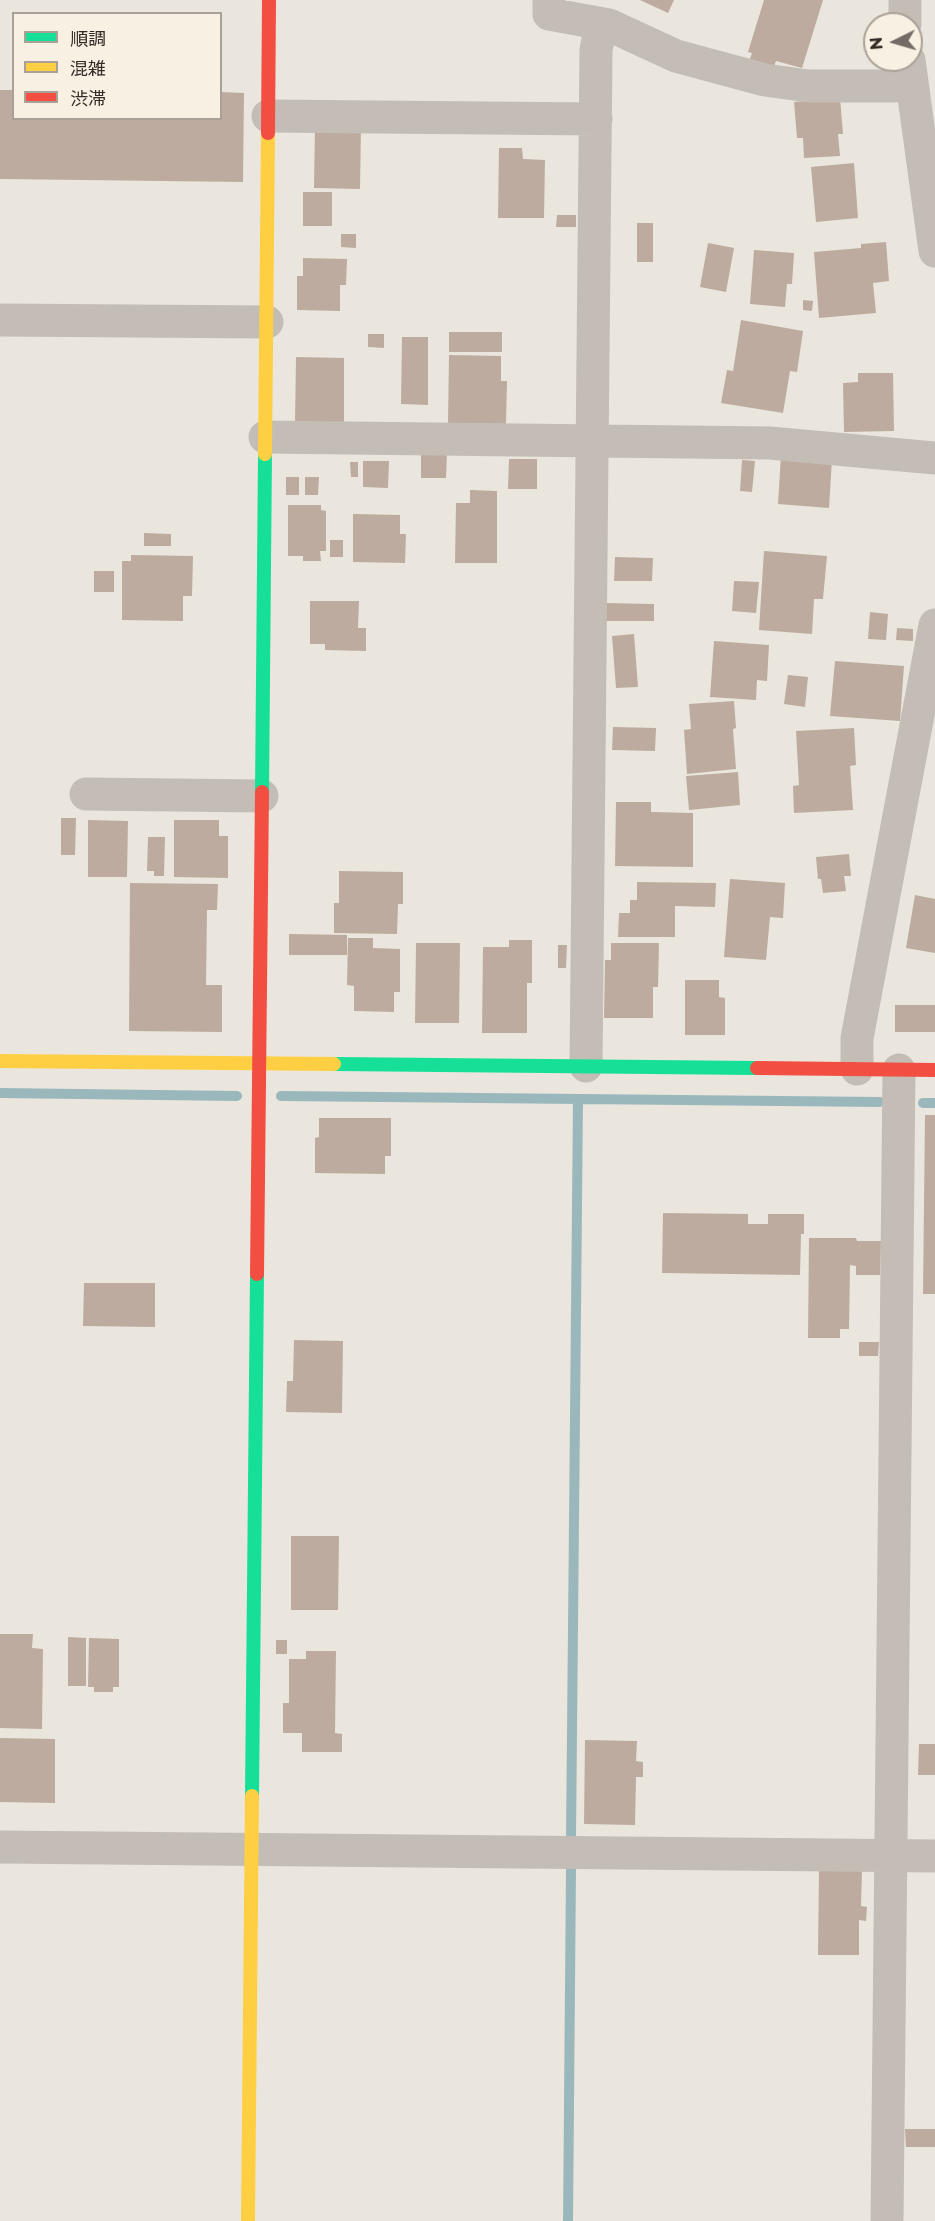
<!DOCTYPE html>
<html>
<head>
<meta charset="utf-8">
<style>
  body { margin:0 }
  #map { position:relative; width:935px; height:2221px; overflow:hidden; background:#eae6dd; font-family:Montserrat,"Noto Sans JP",sans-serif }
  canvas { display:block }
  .legend { position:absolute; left:12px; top:12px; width:210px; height:108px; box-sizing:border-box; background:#f8f0e3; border:2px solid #a9a197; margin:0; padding:8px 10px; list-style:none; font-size:18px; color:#332b25 }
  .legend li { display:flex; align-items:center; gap:12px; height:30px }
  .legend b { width:30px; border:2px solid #a9a197 }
  .north { position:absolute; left:863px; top:12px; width:60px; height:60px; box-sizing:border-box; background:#f8f0e3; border:2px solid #a9a197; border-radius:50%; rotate:265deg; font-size:16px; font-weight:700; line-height:24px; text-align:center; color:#332b25 }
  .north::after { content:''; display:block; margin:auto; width:21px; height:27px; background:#736c65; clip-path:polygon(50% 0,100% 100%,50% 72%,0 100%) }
</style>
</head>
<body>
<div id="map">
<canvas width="935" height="2221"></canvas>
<ul class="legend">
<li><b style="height:8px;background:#16e098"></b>順調</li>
<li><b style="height:8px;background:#ffcf43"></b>混雑</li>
<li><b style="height:8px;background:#f24e42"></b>渋滞</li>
</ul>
<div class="north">N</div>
</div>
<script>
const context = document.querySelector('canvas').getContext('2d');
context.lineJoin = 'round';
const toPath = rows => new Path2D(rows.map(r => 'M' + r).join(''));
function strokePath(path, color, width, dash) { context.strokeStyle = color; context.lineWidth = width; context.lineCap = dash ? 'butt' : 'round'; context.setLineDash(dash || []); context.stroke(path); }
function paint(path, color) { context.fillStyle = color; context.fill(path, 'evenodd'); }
strokePath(toPath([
  [0,1093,237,1096],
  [281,1096,880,1102],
  [923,1103,935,1103],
  [571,1837,578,1099],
  [568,2221,571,1869]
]), '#9ab8bb', 10);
paint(toPath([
  [640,0,674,0,668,13],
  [764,0,823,0,802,68,776,61,773,69,749,62,752,53,748,52],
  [0,90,14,90,14,118,220,118,220,92,244,93,243,182,0,179],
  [840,98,843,134,838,134,840,156,804,158,803,138,797,138,794,102],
  [315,126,361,126,360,189,314,188],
  [499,148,522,148,523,159,545,160,544,218,498,218],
  [854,163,858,218,816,222,811,167],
  [303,192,332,192,332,226,303,226],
  [557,215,576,215,576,227,556,227],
  [637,223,653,223,653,262,637,262],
  [341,234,356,234,356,248,341,247],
  [886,242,889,281,873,283,876,313,819,318,814,252,861,248,861,244],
  [708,243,734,248,726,292,700,287],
  [754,250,794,253,792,284,787,284,785,307,750,304],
  [303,258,347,259,346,285,340,285,340,311,297,310,297,276,303,276],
  [803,300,813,301,812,311,803,310],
  [741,320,803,331,797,372,790,371,783,413,721,403,727,370,733,371],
  [449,332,502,332,502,352,449,352],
  [368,334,384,334,384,348,368,347],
  [402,337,428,337,428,405,401,404],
  [449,355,501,356,501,381,507,381,506,424,448,423],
  [296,357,344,358,344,424,295,424],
  [858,373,893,373,894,431,844,432,843,383,858,382],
  [421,452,447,452,446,478,421,478],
  [781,455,832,459,829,508,778,504],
  [509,459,537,459,537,489,508,489],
  [742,460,755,461,752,492,740,491],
  [363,461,389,461,388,488,363,487],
  [350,462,358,462,358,477,351,477],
  [286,477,299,477,299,495,286,495],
  [305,477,319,477,318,495,305,495],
  [470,490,497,491,497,563,455,563,456,503,470,503],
  [288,505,321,505,321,510,326,511,326,551,320,551,321,561,303,561,303,556,288,556],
  [353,514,400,515,400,534,406,534,405,563,353,562],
  [144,533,171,534,171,546,144,546],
  [330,540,343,540,343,557,330,557],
  [764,551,827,556,823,599,814,599,812,634,759,630],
  [131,555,193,556,192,596,183,596,183,621,122,620,122,561,131,561],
  [615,557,653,558,652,581,614,581],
  [94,571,114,571,114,592,94,592],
  [734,581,759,582,756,613,732,611],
  [310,601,359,601,358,628,366,628,366,651,325,650,325,644,310,644],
  [606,603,654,604,654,621,606,621],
  [870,612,888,614,886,640,868,639],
  [897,628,913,629,913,641,896,640],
  [634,634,638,687,616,688,612,636],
  [714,641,769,645,767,681,757,680,756,700,710,697],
  [835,661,904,666,900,721,830,716],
  [788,675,808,677,805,707,784,704],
  [734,701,736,728,733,729,736,769,687,774,684,730,691,729,689,704],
  [613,727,656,728,655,751,612,750],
  [854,728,856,765,850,766,853,810,794,813,793,786,799,785,796,731],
  [738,772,740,805,689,810,686,776],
  [616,802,651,802,651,812,693,813,693,867,615,866],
  [61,818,76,818,75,855,61,855],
  [88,820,128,821,127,877,88,877],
  [174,820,219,820,219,836,228,836,228,878,174,877],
  [148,837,165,837,164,876,154,876,154,871,147,871],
  [849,854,851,876,844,876,846,891,823,893,821,879,818,879,816,857],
  [339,871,403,872,403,904,398,904,397,934,334,933,334,903,339,903],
  [730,879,785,883,783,918,770,917,766,960,724,957],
  [637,882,716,883,715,907,675,906,675,937,618,937,619,913,630,913,630,900,637,900],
  [130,883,218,884,217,910,207,910,206,985,222,985,222,1032,129,1031],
  [915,895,935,899,935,953,906,948],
  [289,934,347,935,347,955,289,955],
  [348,938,373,938,373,948,400,949,400,992,394,992,394,1012,354,1011,354,986,347,985],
  [509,940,532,940,532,983,527,983,527,1033,482,1033,483,947,509,947],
  [416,943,460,943,459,1023,415,1023],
  [611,943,659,943,658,987,653,987,653,1018,604,1018,605,960,611,960],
  [558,945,567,945,566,968,558,968],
  [685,980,719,980,719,997,725,998,725,1035,685,1035],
  [895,1005,935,1005,935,1032,895,1032],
  [925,1115,935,1115,935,1294,923,1294],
  [319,1118,391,1118,391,1156,385,1156,385,1174,315,1173,315,1138,319,1137],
  [663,1213,748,1214,748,1224,768,1224,768,1214,804,1214,804,1234,801,1234,800,1275,662,1273],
  [809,1238,856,1238,857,1241,881,1241,880,1275,856,1275,856,1266,850,1265,849,1329,840,1329,840,1338,808,1338],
  [84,1283,155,1283,155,1327,83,1326],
  [294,1340,343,1341,342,1413,286,1412,287,1381,293,1381],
  [859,1342,879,1342,878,1356,859,1356],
  [291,1536,339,1536,338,1610,291,1610],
  [0,1634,33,1634,32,1648,43,1649,42,1729,0,1728],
  [68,1637,86,1638,86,1686,68,1686],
  [89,1638,119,1639,119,1687,113,1687,113,1692,94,1692,94,1687,88,1687],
  [276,1640,287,1640,287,1654,276,1654],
  [306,1651,336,1651,335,1733,342,1734,342,1752,302,1752,302,1733,283,1733,283,1703,289,1703,289,1659,306,1659],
  [0,1738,55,1739,55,1803,0,1802],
  [585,1740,637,1741,636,1761,643,1762,643,1777,636,1777,635,1825,584,1824],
  [919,1744,935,1744,935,1775,918,1775],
  [819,1870,862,1870,861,1906,867,1907,866,1921,859,1920,859,1955,818,1955],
  [905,2129,935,2129,935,2147,906,2147]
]), '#bdab9f');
strokePath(toPath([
  [549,0,549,14,609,25,676,56,765,80,808,86,895,86,911,84],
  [905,0,905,24],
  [909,60,935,251],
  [268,116,596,119],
  [0,320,267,322],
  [265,437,770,443,935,458],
  [86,794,262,796],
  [586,1066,596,50,601,24],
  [857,1069,857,1038,935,625],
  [0,1847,935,1856],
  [887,2221,899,1070]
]), '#c3bdb6', 33);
strokePath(toPath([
  [262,792,265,454],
  [334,1064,757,1068],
  [252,1796,257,1274]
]), '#16e098', 14);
strokePath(toPath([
  [265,454,268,133],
  [0,1061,334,1064],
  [248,2221,252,1796]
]), '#ffcf43', 14);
strokePath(toPath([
  [268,133,269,0],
  [757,1068,935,1070],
  [257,1274,262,792]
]), '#f24e42', 14);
</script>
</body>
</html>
